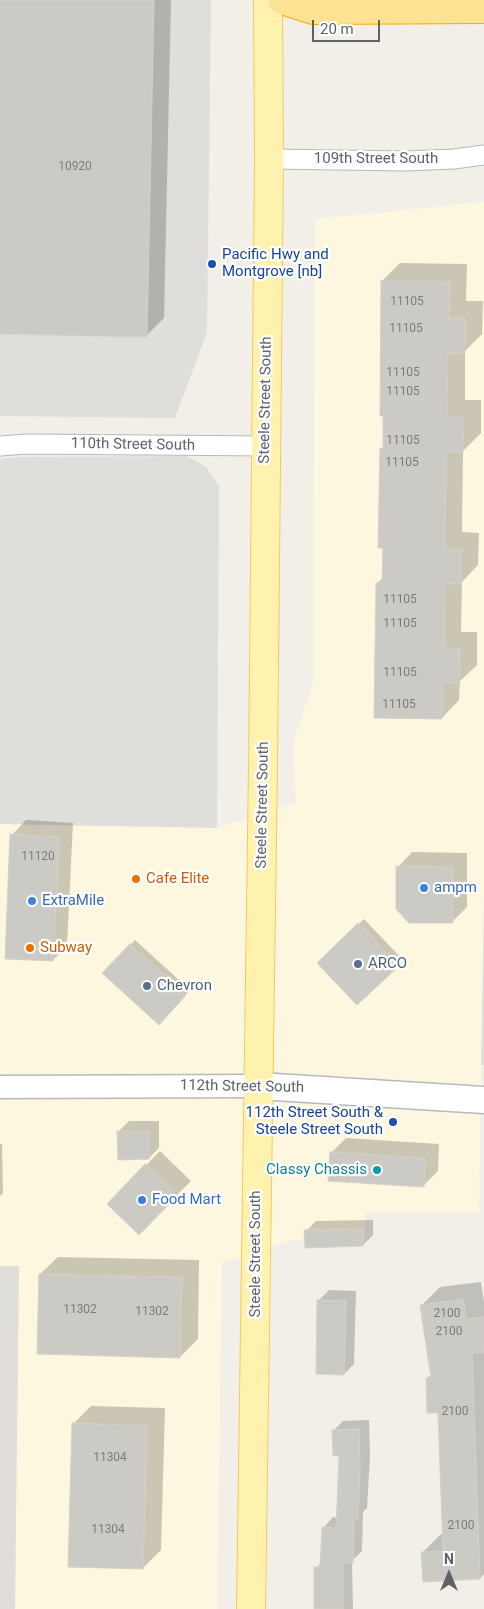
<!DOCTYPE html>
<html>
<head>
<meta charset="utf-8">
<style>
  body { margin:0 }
  #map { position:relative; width:484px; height:1609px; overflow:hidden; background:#f1efe8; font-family:Roboto,sans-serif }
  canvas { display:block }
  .north { position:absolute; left:424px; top:1549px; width:50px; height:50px; -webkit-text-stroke:4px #fff; paint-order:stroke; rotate:0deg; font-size:14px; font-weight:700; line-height:20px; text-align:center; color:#5f6368 }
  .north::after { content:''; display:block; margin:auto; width:18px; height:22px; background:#5f6368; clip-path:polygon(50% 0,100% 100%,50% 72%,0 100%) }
  .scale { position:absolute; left:312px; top:20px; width:68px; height:22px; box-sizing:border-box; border:2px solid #5f6368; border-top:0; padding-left:6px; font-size:15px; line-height:18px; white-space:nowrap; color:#5f6368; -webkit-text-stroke:4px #fff; paint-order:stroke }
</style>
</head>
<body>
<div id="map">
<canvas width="484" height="1609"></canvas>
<div class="north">N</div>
<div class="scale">20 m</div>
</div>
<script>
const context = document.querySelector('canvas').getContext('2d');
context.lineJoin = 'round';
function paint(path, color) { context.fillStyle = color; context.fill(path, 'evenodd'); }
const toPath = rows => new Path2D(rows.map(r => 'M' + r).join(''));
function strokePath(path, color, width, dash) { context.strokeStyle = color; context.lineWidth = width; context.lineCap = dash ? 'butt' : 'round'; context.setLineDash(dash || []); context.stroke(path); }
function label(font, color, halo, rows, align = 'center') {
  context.font = font + ' Roboto,sans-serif'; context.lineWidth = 4.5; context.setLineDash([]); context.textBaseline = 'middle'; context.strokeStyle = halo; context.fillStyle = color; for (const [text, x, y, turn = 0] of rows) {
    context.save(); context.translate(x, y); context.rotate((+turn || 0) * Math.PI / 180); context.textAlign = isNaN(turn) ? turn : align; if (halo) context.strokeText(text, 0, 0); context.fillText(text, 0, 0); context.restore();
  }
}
paint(toPath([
  [484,202,484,898,479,1213,365,1213,365,1240,292,1240,222,1263,217,1609,15,1609,19,1266,0,1266,0,824,217,828,296,803,293,743,313,683,315,219]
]), '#fef7e0');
paint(toPath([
  [0,0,211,0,207,332,175,418,0,416],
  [187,456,206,467,219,486,217,828,0,824,0,828,0,459,18,457],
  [484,898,484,1065,481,1065],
  [0,1266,19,1266,15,1609,0,1609]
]), '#e0deda');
paint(toPath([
  [0,0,171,0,164,318,146,336,0,333],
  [400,263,467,264,466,301,483,301,482,334,465,351,465,400,481,400,481,433,463,451,462,532,479,533,478,565,462,582,461,632,477,632,477,665,460,681,459,700,442,718,377,583,384,577,381,449,384,446,382,281],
  [26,820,73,823,67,946,53,960,12,835],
  [412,852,467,853,467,907,452,922,398,867],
  [364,919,403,960,357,1004,318,963],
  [135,940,190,990,164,1018,104,973],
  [129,1121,159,1121,159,1148,149,1158,119,1131],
  [346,1138,439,1144,438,1171,423,1186,331,1153],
  [0,1144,2,1144,3,1193,0,1196],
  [160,1151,191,1181,139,1233,108,1204],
  [373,1220,373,1235,363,1245,306,1231,316,1221],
  [58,1257,199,1260,198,1339,180,1357,40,1274],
  [481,1282,484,1302,484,1574,480,1578,423,1552,441,1534,443,1534,439,1412,427,1378,432,1374,422,1305,440,1287],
  [329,1290,356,1291,354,1364,344,1374,319,1300],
  [91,1406,165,1408,161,1550,143,1568,73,1424],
  [369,1420,370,1456,367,1508,363,1512,362,1551,352,1561,353,1609,316,1609,316,1568,322,1562,323,1528,333,1517,337,1518,340,1454,333,1431,343,1421]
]), '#0003');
const building = toPath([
  [0,0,154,0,147,337,0,334,0,0],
  [381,281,450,282,449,318,465,318,465,353,448,353,447,417,464,417,463,453,446,452,445,550,461,550,461,584,445,584,444,649,460,649,459,684,443,683,442,719,374,718,376,583,382,583,383,548,378,548,380,448,383,448,383,416,380,416,381,281],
  [10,834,59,837,53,961,5,959,10,834],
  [396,866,453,867,453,923,409,923,396,909,396,866],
  [358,923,399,966,357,1005,317,963,358,923],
  [130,944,186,995,159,1025,102,973,130,944],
  [117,1131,149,1131,149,1159,118,1160,117,1131],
  [330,1152,425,1158,424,1187,328,1181,330,1152],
  [145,1164,177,1196,139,1235,107,1204,145,1164],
  [363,1229,363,1246,305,1248,304,1230,363,1229],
  [39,1274,182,1277,180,1358,37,1354,39,1274],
  [463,1299,466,1319,484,1317,484,1352,472,1353,480,1579,423,1582,421,1552,443,1551,438,1413,427,1413,426,1378,431,1378,420,1305,463,1299],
  [317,1300,346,1301,344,1375,316,1374,317,1300],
  [72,1423,147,1426,143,1569,68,1567,72,1423],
  [359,1429,360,1467,358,1520,354,1519,353,1563,343,1563,343,1609,314,1609,314,1567,320,1567,322,1527,336,1528,339,1456,333,1456,332,1430,359,1429]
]);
paint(building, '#cccac5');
strokePath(building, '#d6d1c6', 1);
const minor = toPath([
  [269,159,406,161,454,159,484,155],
  [0,446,27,444,266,446]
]);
const tertiary = toPath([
  [0,1087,259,1086]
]);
const secondary = toPath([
  [259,1086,484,1100]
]);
const primary = toPath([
  [251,1609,263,768,269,159,268,0]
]);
const motorway = toPath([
  [282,0,313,10,484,9]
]);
strokePath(minor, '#b5b8bc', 21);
strokePath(tertiary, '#b5b8bc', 25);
strokePath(secondary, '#b6babf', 29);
strokePath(primary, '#f2c960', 30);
strokePath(motorway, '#f9ab00', 30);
strokePath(minor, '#fff', 19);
strokePath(tertiary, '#fff', 22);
strokePath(secondary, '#fff', 26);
strokePath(primary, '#fff2af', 28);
strokePath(motorway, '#fde293', 28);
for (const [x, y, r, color] of [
  [212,264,5,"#1a4fb4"],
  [136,879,5,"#e8710a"],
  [424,888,5,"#3f7fe0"],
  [32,901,5,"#3f7fe0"],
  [30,948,5,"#e8710a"],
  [358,964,5,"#5c6f8a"],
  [147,986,5,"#5c6f8a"],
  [393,1122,5,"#1a4fb4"],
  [377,1170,5,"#0f9aa8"],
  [142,1200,5,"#3f7fe0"]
]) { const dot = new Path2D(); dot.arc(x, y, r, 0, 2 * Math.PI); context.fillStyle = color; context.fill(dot); strokePath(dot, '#fff', 2); }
label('12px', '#7a7d7f', null, [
  ["10920",75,167],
  ["11105",407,302],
  ["11105",406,329],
  ["11105",403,373],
  ["11105",403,392],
  ["11105",403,441],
  ["11105",402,463],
  ["11105",400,600],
  ["11105",400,624],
  ["11105",400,673],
  ["11105",399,705],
  ["11120",38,857],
  ["11302",80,1310],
  ["11302",152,1312],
  ["2100",447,1314],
  ["2100",449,1332],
  ["2100",455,1412],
  ["11304",110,1458],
  ["2100",461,1526],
  ["11304",108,1530]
]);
label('15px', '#5f6368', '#fff', [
  ["109th Street South",376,159],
  ["Steele Street South",266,400,-89],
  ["110th Street South",133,445,1],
  ["Steele Street South",263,805,-89],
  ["112th Street South",242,1087,1],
  ["Steele Street South",256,1254,-90]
]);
label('15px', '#164399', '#fff', [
  ["Pacific Hwy and",222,255],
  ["Montgrove [nb]",222,272],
  ["112th Street South &",383,1113,"right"],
  ["Steele Street South",383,1130,"right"]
], 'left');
label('15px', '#c56008', '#fff', [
  ["Cafe Elite",146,879],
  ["Subway",40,948]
], 'left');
label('15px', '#366cbe', '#fff', [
  ["ampm",434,888],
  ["ExtraMile",42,901],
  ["Food Mart",152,1200]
], 'left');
label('15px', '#4e5e75', '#fff', [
  ["ARCO",368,964],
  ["Chevron",157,986]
], 'left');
label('15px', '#0d838f', '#fff', [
  ["Classy Chassis",367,1170]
], 'right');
</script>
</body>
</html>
